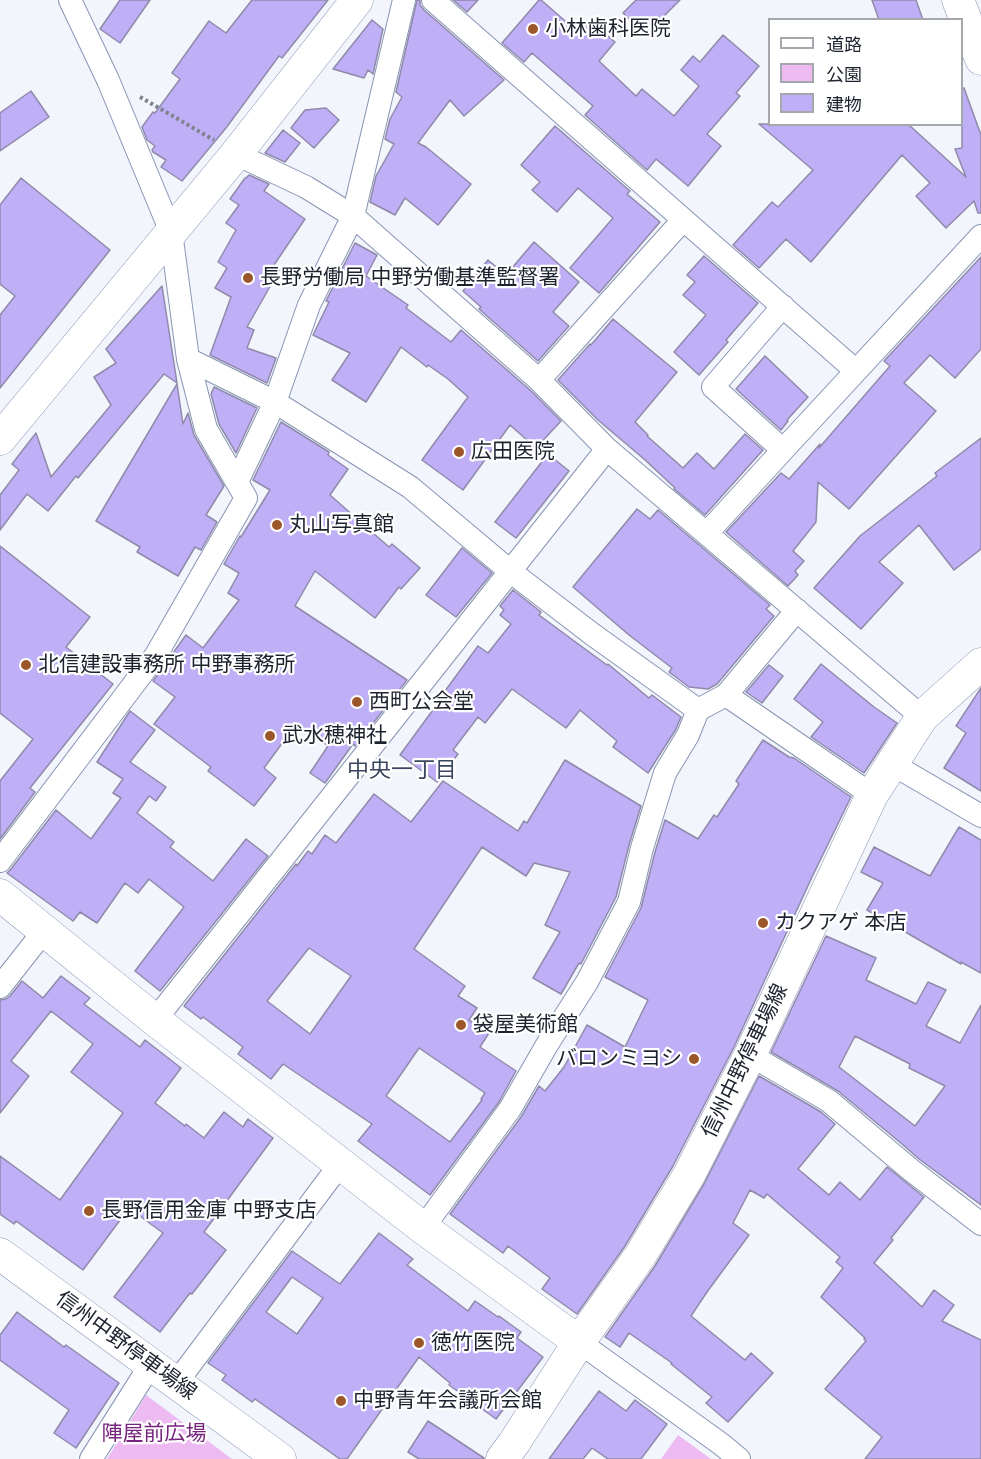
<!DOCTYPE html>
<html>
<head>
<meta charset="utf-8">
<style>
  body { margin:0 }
  #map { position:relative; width:981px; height:1459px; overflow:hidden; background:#f2f5fc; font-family:Montserrat,"Noto Sans JP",sans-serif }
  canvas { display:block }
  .legend { position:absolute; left:768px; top:18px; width:195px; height:108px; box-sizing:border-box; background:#fff; border:2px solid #a4a7ab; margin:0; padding:8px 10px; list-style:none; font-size:18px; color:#1c222e }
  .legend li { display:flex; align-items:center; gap:12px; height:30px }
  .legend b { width:30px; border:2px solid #a4a7ab }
</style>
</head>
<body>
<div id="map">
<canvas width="981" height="1459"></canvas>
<ul class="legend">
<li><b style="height:8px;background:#fff"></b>道路</li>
<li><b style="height:16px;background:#edbbf2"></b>公園</li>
<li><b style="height:16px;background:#bfaff7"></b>建物</li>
</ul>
</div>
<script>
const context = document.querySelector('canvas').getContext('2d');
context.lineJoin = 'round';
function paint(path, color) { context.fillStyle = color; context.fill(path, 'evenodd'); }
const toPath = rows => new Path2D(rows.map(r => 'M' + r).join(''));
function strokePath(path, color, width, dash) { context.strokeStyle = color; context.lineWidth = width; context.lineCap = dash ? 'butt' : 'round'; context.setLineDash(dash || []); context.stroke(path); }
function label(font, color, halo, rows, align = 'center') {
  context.font = font + ' Montserrat,"Noto Sans JP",sans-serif'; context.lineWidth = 4.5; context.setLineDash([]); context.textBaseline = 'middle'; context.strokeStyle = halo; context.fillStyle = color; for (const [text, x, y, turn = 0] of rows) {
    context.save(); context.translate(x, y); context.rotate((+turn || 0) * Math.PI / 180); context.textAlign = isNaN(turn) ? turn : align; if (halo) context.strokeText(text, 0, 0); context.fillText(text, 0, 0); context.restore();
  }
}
paint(toPath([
  [146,1395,232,1459,107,1459],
  [678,1435,711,1459,661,1459]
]), '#edbbf2');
const building = toPath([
  [120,0,150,0,120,43,100,29,120,0],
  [252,0,328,0,282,58,279,56,226,128,182,181,161,167,166,160,153,152,152,150,155,146,147,140,142,127,153,112,155,113,180,79,172,73,209,21,226,33,252,0],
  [417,0,420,0,420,5,424,10,504,80,464,116,450,100,418,143,426,147,471,184,438,225,405,198,395,215,370,202,376,176,394,144,385,139,390,119,402,97,396,92,417,0],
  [453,0,478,0,467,12,453,0],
  [539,0,541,0,579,33,590,21,615,42,599,61,636,96,642,89,674,116,699,86,681,70,693,56,700,62,723,35,759,66,736,93,740,96,707,134,721,146,688,186,656,159,647,170,585,115,593,106,532,53,524,62,502,43,539,0],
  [636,0,680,0,645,35,623,13,636,0],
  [872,0,916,0,923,20,879,20,872,0],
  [372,20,383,29,373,74,368,70,364,78,333,69,372,20],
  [962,88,964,88,981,135,981,213,978,213,974,201,946,228,916,196,930,183,902,155,811,262,786,239,759,268,733,245,772,202,778,207,813,170,759,124,908,124,966,177,955,149,962,148,962,88],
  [31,91,49,117,0,151,0,113,31,91],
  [326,108,339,120,314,148,291,128,305,110,326,108],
  [555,126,630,191,627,194,660,222,599,293,570,268,613,218,578,188,557,212,532,190,540,182,521,165,555,126],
  [283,130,300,143,285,162,265,153,283,130],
  [249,175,269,184,264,191,305,219,274,265,280,269,247,327,254,330,247,348,276,358,267,383,210,355,231,297,215,288,227,268,218,262,236,230,226,223,239,205,230,199,245,178,246,178,249,175],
  [21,178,110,250,0,388,0,315,15,296,0,284,0,205,21,178],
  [534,242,579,282,553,312,569,326,538,361,479,309,481,307,463,291,488,260,506,275,534,242],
  [355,243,377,255,366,276,408,305,406,308,451,342,461,330,530,390,561,421,536,448,510,425,463,490,422,460,468,397,448,379,428,365,427,367,401,347,366,402,332,380,350,353,313,335,329,302,326,301,355,243],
  [704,256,758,303,726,340,728,342,699,375,674,352,706,315,683,295,695,282,687,275,704,256],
  [981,257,981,349,955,378,930,355,904,383,936,411,849,509,818,482,816,522,793,551,804,561,795,571,798,575,788,586,726,532,781,473,789,479,820,444,819,448,890,366,884,361,981,257],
  [162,286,177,383,164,374,78,478,76,476,48,511,27,494,0,530,0,495,19,470,12,464,36,433,51,477,111,405,94,377,116,363,106,349,162,286],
  [613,319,677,372,635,422,648,435,647,436,683,468,697,453,714,469,745,434,763,450,705,515,674,489,675,488,644,459,598,420,558,380,590,344,591,345,613,319],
  [765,356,808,397,787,420,788,421,781,430,736,389,765,356],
  [177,384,183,424,188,413,194,435,224,486,206,515,217,522,201,550,195,547,178,576,137,552,140,547,96,521,177,384],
  [214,387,257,408,236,453,219,424,211,394,214,387],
  [281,422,329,452,328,455,348,469,330,495,389,547,392,544,420,568,401,589,399,587,375,618,315,571,295,606,407,680,355,746,353,744,325,783,310,773,328,746,297,723,264,768,276,778,254,806,208,771,211,767,154,724,175,697,153,681,186,635,203,648,239,600,228,593,239,573,224,564,240,536,241,537,270,490,253,480,281,422],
  [981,438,981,549,954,570,919,525,879,562,903,583,861,629,814,588,860,536,937,476,935,473,981,438],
  [548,454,569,471,516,538,495,522,548,454],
  [637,509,650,519,658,510,770,605,766,609,774,616,717,684,708,689,689,687,669,672,672,668,629,635,573,587,637,509],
  [0,546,90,617,66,647,113,684,30,788,35,792,0,839,0,781,33,739,0,713,0,546],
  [462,548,492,573,456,617,426,595,462,548],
  [513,590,541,612,539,615,585,649,607,665,608,664,649,698,652,695,681,717,676,729,648,773,613,747,617,741,580,710,566,728,512,689,485,723,478,717,453,750,458,754,437,782,400,755,446,692,445,691,478,646,488,653,511,624,500,615,504,610,500,606,513,590],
  [821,664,874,707,897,723,864,773,811,737,823,722,794,699,821,664],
  [769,665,783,676,762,703,746,692,769,665],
  [981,688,981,791,944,768,966,733,956,726,981,688],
  [130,711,155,730,130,762,166,787,156,801,149,796,137,813,174,842,170,847,213,881,246,839,268,856,160,991,135,971,184,907,149,879,138,893,125,883,97,923,80,912,73,921,7,873,11,869,56,810,91,839,121,798,113,793,123,779,97,762,130,711],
  [763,740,789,757,794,758,851,797,812,877,734,1047,673,1166,625,1246,577,1314,542,1289,550,1278,508,1246,503,1253,450,1214,521,1117,539,1086,545,1091,564,1067,587,1025,625,1047,648,1000,605,977,641,908,655,852,665,820,698,839,714,815,717,817,739,784,736,781,763,740],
  [565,760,641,806,629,845,616,897,581,964,579,963,561,994,533,978,560,932,545,925,570,872,534,863,526,876,482,847,414,949,465,986,458,996,477,1008,469,1020,489,1033,480,1047,516,1071,499,1102,430,1195,358,1141,372,1124,283,1064,271,1079,238,1054,243,1047,203,1017,201,1019,184,1006,296,864,297,866,308,851,312,854,325,835,336,843,374,794,411,822,443,781,518,831,524,821,527,823,565,760],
  [309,948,351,976,310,1034,267,1001,309,948],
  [419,1048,485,1093,481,1099,482,1100,450,1142,386,1096,419,1048],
  [959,827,981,840,981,973,961,962,961,964,867,910,883,883,861,872,874,847,930,876,959,827],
  [826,936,876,958,866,980,916,1004,928,982,946,990,926,1026,960,1043,981,1005,981,1205,919,1159,902,1144,838,1091,771,1052,826,936],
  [855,1036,910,1064,909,1068,945,1086,915,1126,839,1067,855,1036],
  [61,976,90,998,84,1004,140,1047,145,1040,181,1068,155,1103,185,1126,186,1124,204,1138,224,1112,243,1127,248,1119,273,1138,204,1232,226,1250,192,1294,190,1293,160,1332,114,1297,163,1233,129,1208,83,1270,16,1221,14,1224,0,1214,0,1156,60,1200,123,1113,71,1072,93,1044,51,1011,11,1061,29,1076,0,1113,0,1000,6,999,10,996,22,981,43,998,61,976],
  [759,1076,821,1112,835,1124,798,1169,829,1195,840,1182,860,1200,887,1167,924,1197,891,1238,893,1240,874,1263,922,1307,934,1290,954,1305,942,1321,981,1340,981,1459,865,1459,882,1437,825,1389,866,1341,864,1339,865,1338,821,1297,843,1268,836,1262,840,1257,767,1194,764,1198,750,1190,733,1223,749,1235,707,1292,691,1316,745,1360,751,1353,773,1373,728,1422,706,1403,712,1397,671,1364,672,1363,629,1333,620,1347,605,1337,655,1266,704,1184,759,1076],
  [379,1233,413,1259,407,1265,468,1311,475,1301,498,1317,499,1316,521,1332,517,1338,543,1357,496,1419,449,1385,450,1383,419,1357,347,1459,340,1459,255,1399,252,1402,222,1380,226,1375,208,1363,292,1251,340,1284,379,1233],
  [292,1277,323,1298,297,1334,266,1312,292,1277],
  [17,1312,64,1347,66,1345,119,1383,76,1448,54,1433,69,1410,0,1360,0,1335,17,1312],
  [599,1391,626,1411,635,1400,667,1424,641,1459,608,1459,592,1448,583,1459,549,1459,599,1391],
  [428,1421,484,1458,484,1459,419,1459,408,1452,428,1421]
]);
paint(building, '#bfaff7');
strokePath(building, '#908aaa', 1.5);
const street = toPath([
  [433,0,855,370],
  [236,154,306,187,353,216,539,380,607,449,922,717],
  [188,359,275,402,410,487,510,571,592,634,698,710,726,695,872,795],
  [539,380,683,220],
  [783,450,713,387,783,306],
  [237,482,275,402,309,305,353,216,404,0],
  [707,533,783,450,981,236],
  [726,695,797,610],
  [892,764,981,816],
  [0,861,156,655,246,498,206,429,188,359,171,232,108,80,70,0],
  [0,987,44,931],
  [155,1020,607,449],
  [750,1055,829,1101,911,1170,981,1224],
  [423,1228,510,1109,548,1043,587,982,629,902,642,848,665,773,688,735,698,710],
  [579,1342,721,1444,739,1459],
  [177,1382,341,1163],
  [91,1459,151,1364]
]);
const secondary = toPath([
  [958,0,981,59],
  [0,439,236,154,357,0],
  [0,895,155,1020,423,1228,579,1342],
  [0,1254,280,1459],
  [502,1459,514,1443,579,1342,640,1256,689,1175,750,1055,872,795,922,717,981,664]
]);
strokePath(street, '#8795b3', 24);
strokePath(secondary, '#8795b3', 33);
strokePath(toPath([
  [140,97,214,140]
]), '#7d828b', 4, [3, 3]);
strokePath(street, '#fff', 22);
strokePath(secondary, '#fff', 32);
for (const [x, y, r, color] of [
  [533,29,6,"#9b5729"],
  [248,278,6,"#9b5729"],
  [459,452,6,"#9b5729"],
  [277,525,6,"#9b5729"],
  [26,665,6,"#9b5729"],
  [357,702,6,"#9b5729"],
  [270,736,6,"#9b5729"],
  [763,923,6,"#9b5729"],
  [461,1025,6,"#9b5729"],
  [694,1059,6,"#9b5729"],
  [89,1211,6,"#9b5729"],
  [419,1343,6,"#9b5729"],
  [341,1401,6,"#9b5729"]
]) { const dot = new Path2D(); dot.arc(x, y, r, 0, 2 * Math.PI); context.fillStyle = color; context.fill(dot); strokePath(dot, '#fff', 2); }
label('21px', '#1c222e', '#fff', [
  ["小林歯科医院",545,29],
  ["長野労働局 中野労働基準監督署",260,278],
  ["広田医院",471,452],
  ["丸山写真館",289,525],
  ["北信建設事務所 中野事務所",38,665],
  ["西町公会堂",369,702],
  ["武水穂神社",282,736],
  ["カクアゲ 本店",775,923],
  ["袋屋美術館",473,1025],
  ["バロンミヨシ",682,1059,"right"],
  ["長野信用金庫 中野支店",101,1211],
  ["徳竹医院",431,1343],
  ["中野青年会議所会館",353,1401]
], 'left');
label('21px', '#1c222e', '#fff', [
  ["信州中野停車場線",745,1061,-64],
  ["信州中野停車場線",126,1346,36]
]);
label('21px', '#76257e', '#fff', [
  ["陣屋前広場",154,1434]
]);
label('22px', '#3b4761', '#fff', [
  ["中央一丁目",402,771]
]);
</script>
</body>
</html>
